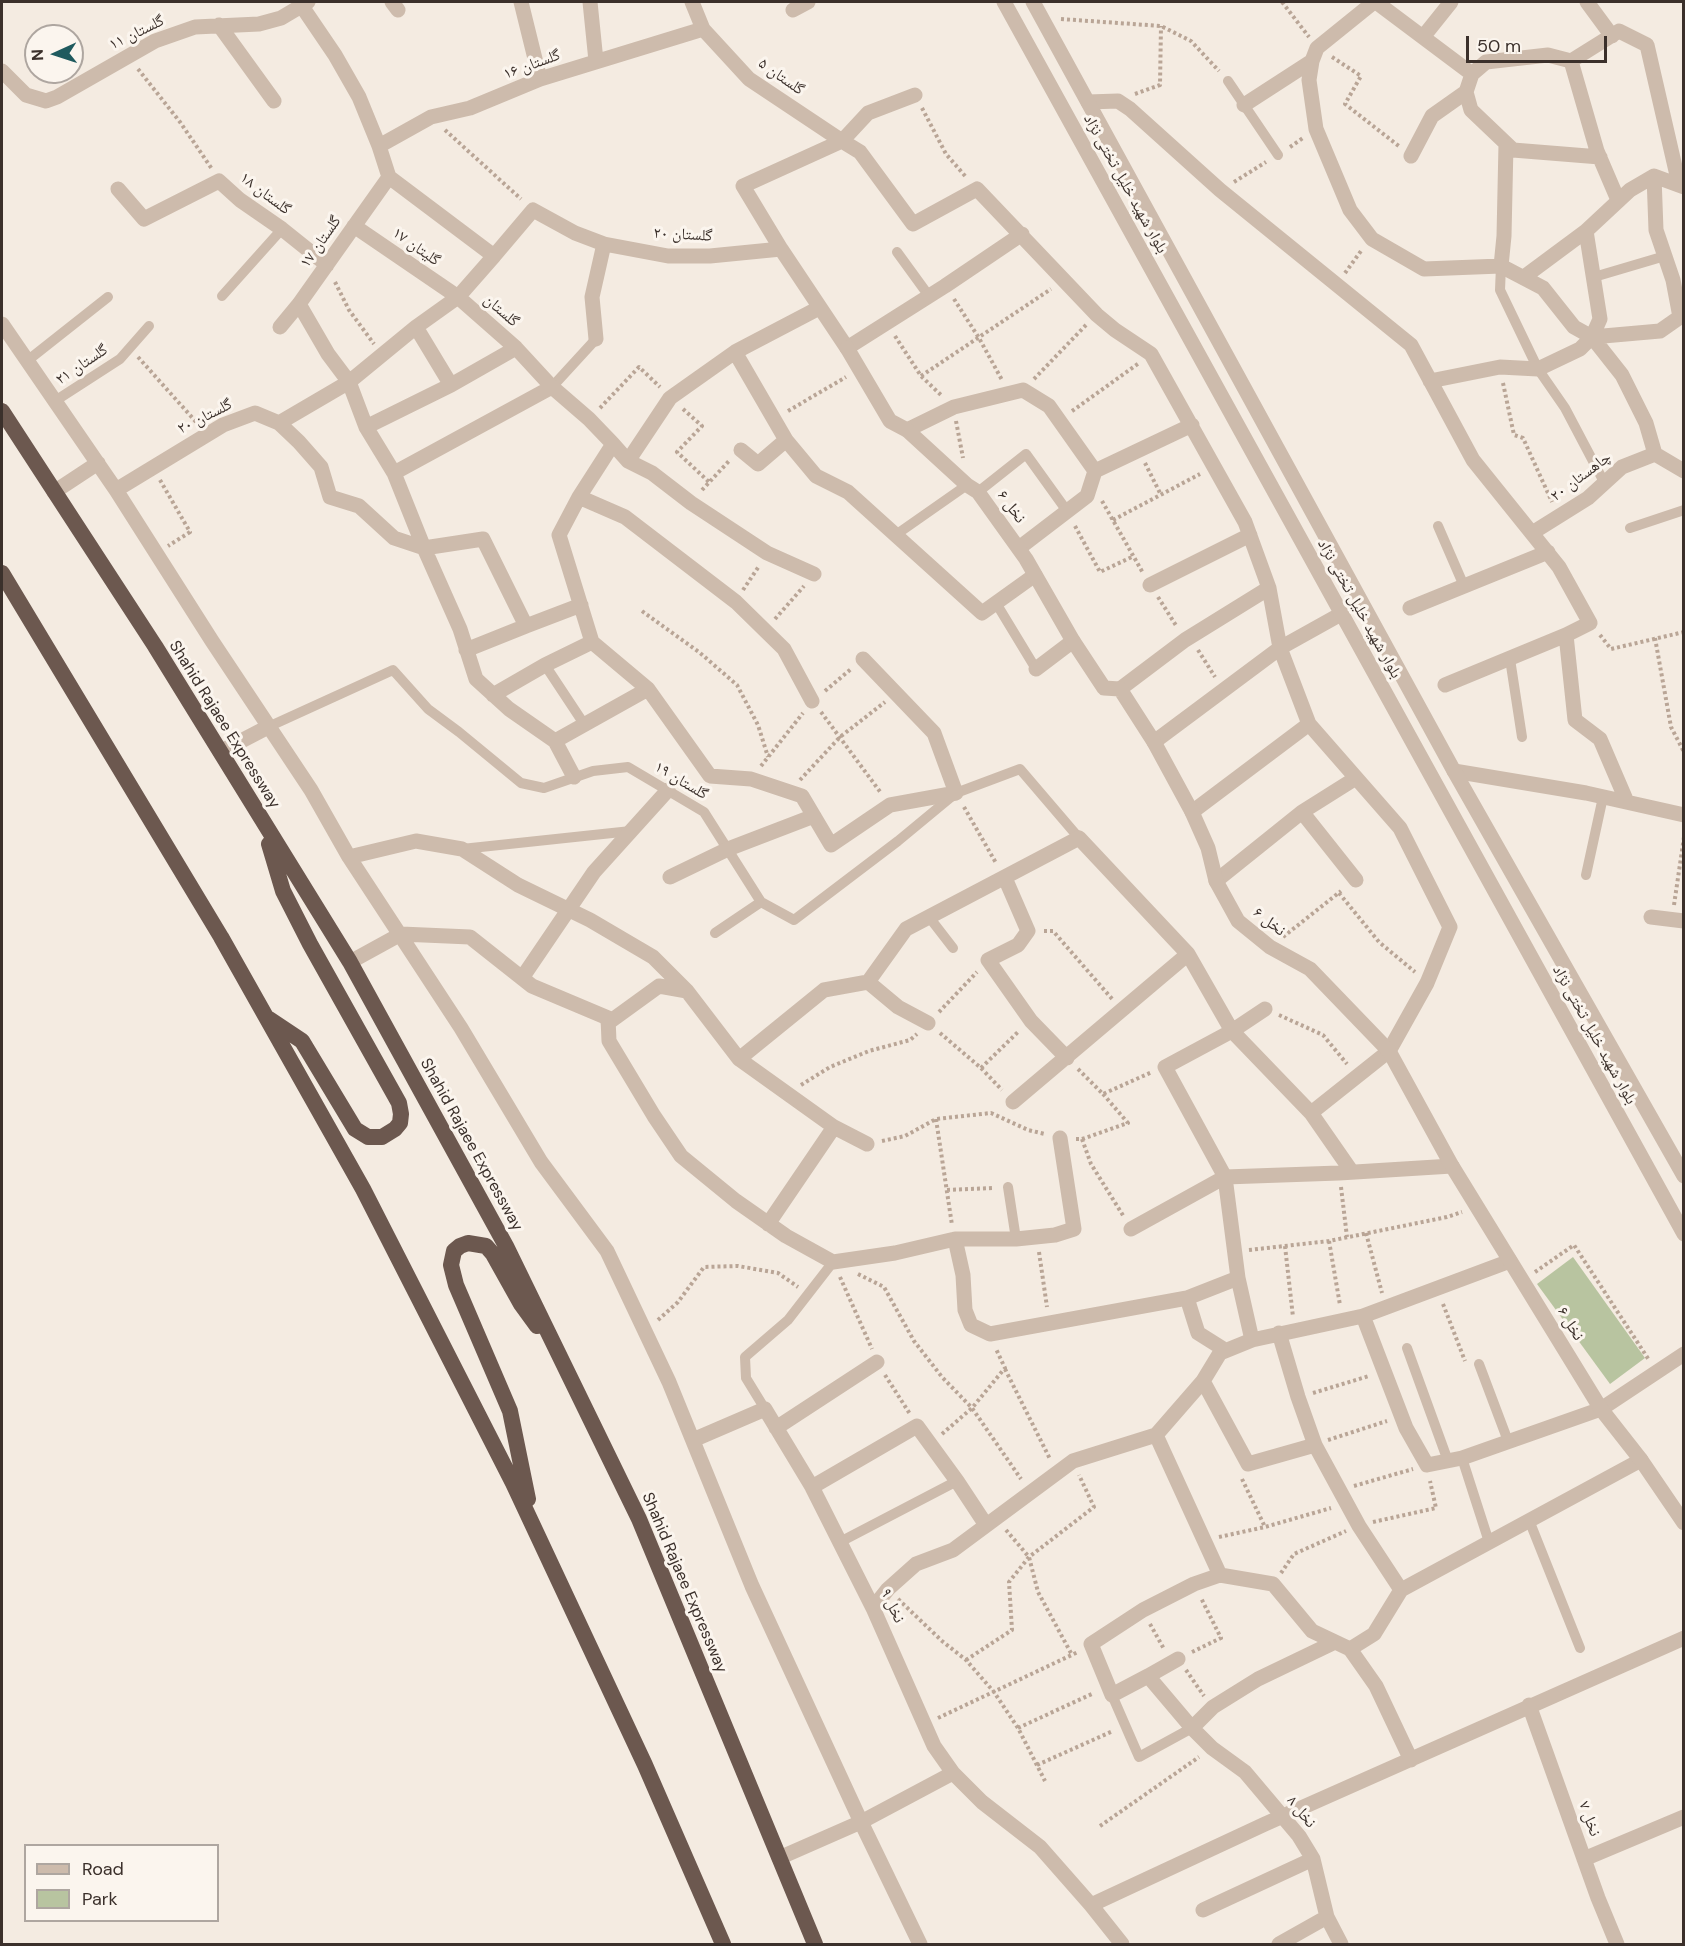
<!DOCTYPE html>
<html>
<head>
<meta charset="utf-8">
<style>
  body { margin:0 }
  #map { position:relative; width:1685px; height:1946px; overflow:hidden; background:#f4ebe1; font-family:"DM Sans",sans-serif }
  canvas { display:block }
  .frame { position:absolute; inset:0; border:3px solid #3b302b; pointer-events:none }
  .legend { position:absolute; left:24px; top:1844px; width:195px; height:78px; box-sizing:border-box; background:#fbf5ee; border:2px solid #aea6a0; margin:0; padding:8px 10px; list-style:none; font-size:18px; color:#3b302b }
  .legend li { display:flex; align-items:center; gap:12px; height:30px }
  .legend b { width:30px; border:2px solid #aea6a0 }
  .north { position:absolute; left:24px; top:24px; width:60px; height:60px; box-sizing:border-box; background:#fbf5ee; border:2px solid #aea6a0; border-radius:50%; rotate:267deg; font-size:16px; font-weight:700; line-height:24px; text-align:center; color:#3b302b }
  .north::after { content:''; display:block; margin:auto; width:21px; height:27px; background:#1f5a5e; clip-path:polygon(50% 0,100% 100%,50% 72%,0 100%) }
  .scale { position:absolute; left:1466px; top:36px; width:141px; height:27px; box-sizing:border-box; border:3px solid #3b302b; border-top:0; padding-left:8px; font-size:18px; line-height:21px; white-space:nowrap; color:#3b302b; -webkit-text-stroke:4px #fbf5ee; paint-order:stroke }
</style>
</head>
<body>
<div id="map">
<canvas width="1685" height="1946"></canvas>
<div class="frame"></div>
<ul class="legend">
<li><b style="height:8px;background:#cdbbac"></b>Road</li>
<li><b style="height:16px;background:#b8c4a0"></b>Park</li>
</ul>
<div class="north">N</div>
<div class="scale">50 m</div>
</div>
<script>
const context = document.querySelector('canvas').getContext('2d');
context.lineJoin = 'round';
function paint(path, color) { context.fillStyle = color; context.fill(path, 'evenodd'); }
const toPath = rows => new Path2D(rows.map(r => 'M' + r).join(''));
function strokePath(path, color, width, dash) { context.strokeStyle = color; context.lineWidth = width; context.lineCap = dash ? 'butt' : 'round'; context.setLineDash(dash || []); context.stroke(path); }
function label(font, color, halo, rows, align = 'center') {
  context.font = font + ' "DM Sans","Noto Naskh Arabic",sans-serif'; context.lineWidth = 6; context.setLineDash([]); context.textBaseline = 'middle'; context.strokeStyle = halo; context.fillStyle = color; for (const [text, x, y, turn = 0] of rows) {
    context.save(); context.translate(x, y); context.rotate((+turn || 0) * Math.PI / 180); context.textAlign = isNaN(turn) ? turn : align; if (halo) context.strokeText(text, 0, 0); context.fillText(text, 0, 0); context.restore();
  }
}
paint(toPath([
  [1573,1257,1645,1358,1610,1384,1537,1284]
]), '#b8c4a0');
strokePath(toPath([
  [1282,2,1309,37],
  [1061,19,1161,26,1191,41,1219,71],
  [1332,57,1361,76,1345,104,1400,147],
  [138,69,180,122,212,169],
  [1135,94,1160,85,1161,26],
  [922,108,946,154,966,177],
  [445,130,521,199],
  [1290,147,1303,138],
  [1234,182,1266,162],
  [1345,273,1361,251],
  [335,282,349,310,374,344],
  [954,299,979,338,1002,380],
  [895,336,921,376,942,396],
  [138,357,197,423],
  [921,376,1051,289],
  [1034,379,1087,324],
  [1503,383,1514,435,1523,438,1552,502],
  [600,408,639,367,660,387],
  [683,409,702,426,677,452,709,482],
  [788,411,846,377],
  [1072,411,1139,363],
  [956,421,963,458],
  [1145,463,1161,495],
  [160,480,190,532,168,546],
  [702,490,729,461],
  [1102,501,1143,573],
  [1113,520,1200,474],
  [1075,526,1100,572,1134,556],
  [743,590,759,566],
  [1158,597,1177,627],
  [642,611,699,652,737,685,758,725,768,757],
  [775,619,804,586],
  [1600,635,1611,649,1684,632],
  [1655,638,1671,727,1684,752],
  [1198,650,1215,677],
  [825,691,851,669],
  [821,712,881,793],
  [761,766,803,713],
  [800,780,840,737,885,702],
  [964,807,996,863],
  [1339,893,1379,942,1415,972],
  [1674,905,1684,837],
  [1044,931,1053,931,1113,1000],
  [1283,937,1341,891],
  [939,1012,977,972],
  [1279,1015,1323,1035,1347,1064],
  [940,1033,981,1068,1002,1090],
  [981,1068,1019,1031],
  [1078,1069,1103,1094,1152,1072],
  [801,1085,830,1067,869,1051,910,1040,917,1034],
  [936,1119,952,1225],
  [1076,1139,1082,1139,1128,1123,1103,1094],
  [1082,1139,1091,1164,1124,1217],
  [882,1141,905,1136,936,1119,991,1113,1028,1130,1045,1134],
  [1341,1187,1347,1237],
  [947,1190,994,1188],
  [1366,1233,1382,1293],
  [1329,1241,1340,1305],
  [1285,1246,1293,1317],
  [1249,1250,1329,1241,1447,1217,1462,1212],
  [1039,1252,1047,1307],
  [1535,1272,1574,1245,1649,1360],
  [858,1274,884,1287,914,1341,942,1377,972,1408,1021,1479],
  [840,1277,872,1349],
  [1443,1304,1465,1361],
  [658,1320,678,1302,704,1267,738,1266,778,1273,798,1287],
  [1005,1369,1050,1459],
  [885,1375,910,1414],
  [1313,1393,1369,1376],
  [942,1434,972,1408,1005,1368,996,1349],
  [1328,1440,1387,1421],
  [1242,1479,1265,1527],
  [1354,1486,1413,1469],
  [1373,1522,1436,1508,1430,1481],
  [1006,1530,1029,1557,1038,1592,1072,1655],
  [1219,1537,1265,1527,1331,1508],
  [1281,1573,1294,1554,1346,1531],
  [898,1599,942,1641,966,1660,994,1692,1018,1728,1045,1781],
  [1150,1624,1164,1649],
  [1192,1652,1221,1638,1201,1598],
  [966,1660,1012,1630,1009,1582,1029,1557,1094,1507,1079,1475],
  [1186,1670,1204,1696],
  [938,1718,1078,1652],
  [1018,1728,1094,1693],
  [1037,1765,1113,1731],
  [1100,1826,1199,1757]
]), '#b9a596', 4, [3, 3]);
strokePath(toPath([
  [1228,81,1278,155],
  [897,252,929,296],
  [1501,266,1500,290,1538,369,1565,408,1604,482],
  [1594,277,1665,256],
  [222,296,282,229],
  [27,361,108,297],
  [552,387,596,339],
  [55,401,120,359,149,326],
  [978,492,1026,454,1067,511],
  [1438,526,1464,586],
  [1630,528,1684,510],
  [897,534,967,485],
  [996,603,1036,669],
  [1510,659,1522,737],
  [545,665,584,724],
  [268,727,393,670,428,709,459,732,521,783,544,788,593,771,628,767,704,812,761,902,794,920,898,841,956,793,1020,769,1079,838],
  [462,849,631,831],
  [1586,875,1603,797],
  [929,917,953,948],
  [715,933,761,902],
  [1008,1187,1016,1239],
  [1407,1348,1448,1461],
  [1479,1364,1508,1441],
  [765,1409,746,1378,745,1357,788,1320,833,1262],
  [1462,1458,1489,1542],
  [1529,1520,1580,1648],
  [840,1542,957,1481],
  [1112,1695,1139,1757,1192,1728]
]), '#cdbbac', 10);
strokePath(toPath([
  [299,2,335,55,359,97,379,146,389,177,494,256,458,297,516,348,552,387,589,419,613,444,579,497,559,535,592,642],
  [392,2,398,10],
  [521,2,540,79],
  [590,2,596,61],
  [692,2,703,29,749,79,842,141,868,113,915,95],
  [1374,2,1317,48,1312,61,1309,80,1316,129,1350,210,1372,239,1424,269,1501,266,1504,236,1506,144],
  [1376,2,1472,74],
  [1587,2,1612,36],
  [793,10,808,2],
  [219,25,274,101],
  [1423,37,1451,2],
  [1571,61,1548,55,1486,62,1472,74,1466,92,1471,110,1513,150,1600,157],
  [2,71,26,95,46,101,57,97,155,41,195,27,259,24,281,18,308,2],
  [1088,102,1118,101,1130,109,1220,190,1411,345,1473,460,1559,567,1590,623,1566,635,1575,720,1600,739,1627,802],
  [1244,105,1312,61],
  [379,146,431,117,470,108,540,79,703,29],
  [1411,156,1432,116,1466,92],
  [118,189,144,219,219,181,240,200,282,229,327,265],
  [1618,200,1597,151,1571,61,1619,31,1647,45,1679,184],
  [781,249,743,186,842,141,860,152,913,224,977,189,1097,315,1115,330,1151,354,1245,522,1269,588,1280,648,1309,724,1400,828,1450,927,1427,983,1389,1051,1311,1113],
  [494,256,533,210,575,233,604,244,668,256,710,256,781,249,847,348,945,286,1022,234],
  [1501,266,1543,288,1574,327,1592,337,1622,375,1646,423,1655,454],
  [1524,277,1586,231,1630,190,1654,176,1684,187],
  [299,304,328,354,349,382,366,427,394,473,424,548,460,629,476,679,509,709,555,741,574,777],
  [2,324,116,490,212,641,311,790,349,857,461,1028,541,1162,607,1251,669,1382,752,1586,861,1822,920,1944],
  [280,327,299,304,389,177],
  [416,327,451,385],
  [1592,337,1660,331,1680,317,1673,280,1656,230,1654,176],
  [596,339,592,297,604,244],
  [1430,381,1500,367,1538,369,1580,349,1592,337,1600,319,1586,231],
  [279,423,349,382,416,327,458,297,354,226],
  [366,427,451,385,516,348],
  [907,430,954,407,1023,390,1049,406,1095,471],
  [786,440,816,476,848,492,982,613,1035,575],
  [613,444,628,461,652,473,691,503,767,553,814,574],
  [741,450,758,464,786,440,735,352,819,308],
  [628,461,670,398,735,352],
  [394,473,552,387],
  [116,490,223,425,255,413,279,423,299,442,321,467,330,497,359,506,394,538,424,548,483,539,526,626,581,605],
  [54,492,98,463],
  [579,497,625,517,736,602,784,649,812,701],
  [1532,533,1588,498,1622,467,1655,454,1684,471],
  [1019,548,1087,496,1095,471,1192,425],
  [1150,585,1250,535],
  [1410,608,1548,552],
  [466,650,526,626],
  [1036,669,1073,641],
  [1445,685,1566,635],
  [1120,689,1185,640,1269,588],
  [493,695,545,665,592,642,648,689,710,776,751,779,802,796,831,845,890,805,956,793,934,733,863,659],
  [555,741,648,689],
  [1154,742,1280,648,1341,614],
  [220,752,268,727],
  [1454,771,1586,793,1684,815],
  [1192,812,1309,724],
  [1302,812,1356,880],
  [349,857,416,841,462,849,518,885,590,920,653,957,687,991,739,1059,834,1127,867,1144],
  [670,877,728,849,814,816],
  [1005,878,1028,931,1018,945,988,960,1031,1021,1067,1058],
  [1216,881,1302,812,1356,778],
  [1651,917,1684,921],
  [350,962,401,934,470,937,532,986,608,1018,609,1041,654,1116,681,1156,736,1201,786,1236,833,1262,895,1253,955,1239,963,1275,965,1310,971,1325,990,1334,1187,1298,1198,1333,1225,1350],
  [522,978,594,872,668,790],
  [868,982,906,929,1079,838,1188,954,1232,1031,1311,1113,1352,1172],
  [608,1023,659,986,687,991],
  [739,1059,824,990,868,982,898,1007,928,1023],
  [1013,1102,1188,954],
  [768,1224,834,1127],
  [1131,1229,1225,1177,1339,1173,1452,1166],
  [955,1239,1016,1239,1055,1235,1074,1229,1060,1138],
  [1187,1298,1238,1278],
  [1363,1316,1406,1428,1427,1465,1462,1458,1601,1409,1684,1354],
  [1279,1333,1298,1397,1315,1445,1359,1526,1401,1590,1374,1634,1350,1649],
  [1252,1340,1238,1278,1225,1177,1165,1067,1232,1031,1265,1009],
  [1203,1381,1248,1464,1315,1445],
  [776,1428,877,1362],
  [1156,1435,1220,1575],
  [693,1440,765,1409,812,1487,873,1608,934,1746,953,1773,982,1802,1040,1847,1091,1905,1122,1944],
  [812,1487,917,1426,957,1481,986,1525],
  [1401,1590,1641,1460],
  [873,1608,888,1589,916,1564,953,1550,1073,1461,1156,1435,1203,1381,1220,1353,1252,1340,1363,1316,1510,1261],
  [1148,1676,1178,1659],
  [1529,1705,1598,1898,1617,1944],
  [1192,1728,1213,1707,1258,1679,1335,1642],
  [779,1858,861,1822,953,1773],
  [1584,1859,1684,1817],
  [1091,1905,1265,1824,1684,1638],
  [1203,1910,1313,1859],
  [1279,1944,1327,1917],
  [1341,1944,1327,1917,1313,1859,1299,1836,1245,1772,1212,1748,1192,1728,1148,1676,1112,1695,1091,1644,1143,1610,1194,1584,1220,1575,1273,1584,1312,1631,1350,1649,1376,1686,1411,1760]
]), '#cdbbac', 15);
strokePath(toPath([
  [1004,2,1684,1234],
  [1033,2,1454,771,1684,1176],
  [847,348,890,421,907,430,967,485,978,492,1026,559,1073,641,1104,688,1120,689,1154,742,1192,812,1208,848,1216,881,1238,921,1270,947,1310,969,1389,1051,1452,1166,1601,1409,1641,1460,1684,1523]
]), '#cdbbac', 15);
strokePath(toPath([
  [2,411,155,646,350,962,506,1246,639,1519,815,1944],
  [2,573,221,937,363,1189,513,1483,645,1765,723,1944],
  [269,844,283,891,310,944,399,1103,401,1114,400,1123,395,1129,382,1137,368,1137,355,1129,302,1041,269,1019],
  [528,1499,510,1411,456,1285,451,1265,454,1251,460,1246,468,1243,486,1246,493,1254,521,1304,537,1326]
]), '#6c584f', 16);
label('16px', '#3b302b', '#fbf5ee', [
  ["گلستان ۱۱",137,33,-26],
  ["گلستان ۱۶",532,65,-20],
  ["گلستان ۵",781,77,35],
  ["بلوار شهید خلیل تختی نژاد",1125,184,61],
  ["گلستان ۱۸",265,194,37],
  ["گلستان ۲۰",683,235,3],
  ["گلستان ۱۷",321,242,-55],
  ["گلیتان ۱۷",416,247,35],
  ["گلستان",501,311,41],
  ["گلستان ۲۱",82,365,-34],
  ["گلستان ۲۰",205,417,-27],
  ["چاهستان ۲۰",1581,477,-37],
  ["نخل ۶",1011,507,54],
  ["بلوار شهید خلیل تختی نژاد",1359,609,61],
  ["Shahid Rajaee Expressway",224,725,58],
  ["گلستان ۱۹",681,781,31],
  ["نخل ۶",1269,922,38],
  ["بلوار شهید خلیل تختی نژاد",1594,1035,61],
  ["Shahid Rajaee Expressway",471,1145,61],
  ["نخل ۶",1570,1324,59],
  ["Shahid Rajaee Expressway",684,1583,67],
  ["نخل ۹",892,1606,65],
  ["نخل ۸",1301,1812,51],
  ["نخل ۷",1589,1819,70]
]);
</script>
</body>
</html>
